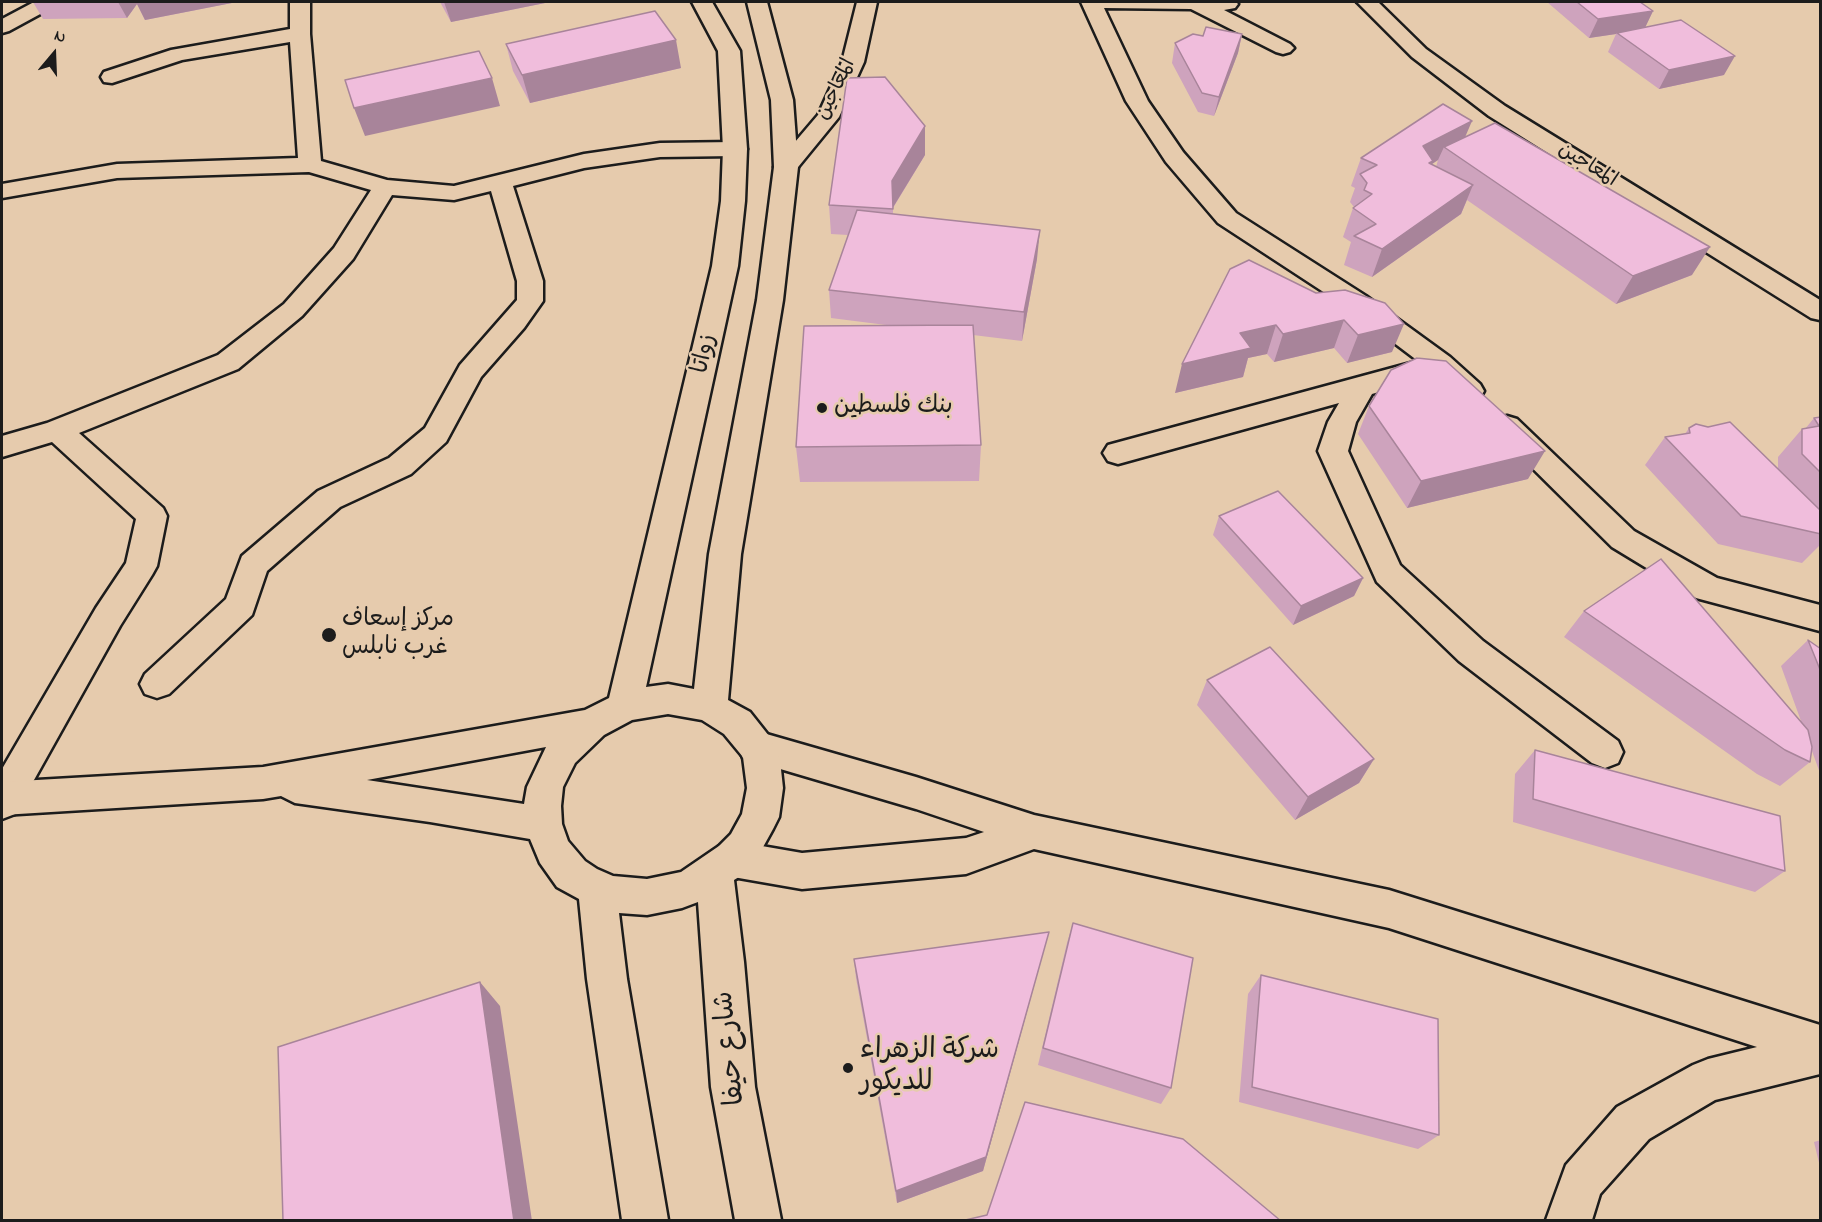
<!DOCTYPE html>
<html>
<head>
<meta charset="utf-8">
<style>
  body { margin:0 }
  #map { position:relative; width:1822px; height:1222px; overflow:hidden; background:#e6cbad; font-family:"Indie Flower",sans-serif }
  canvas { display:block }
  .frame { position:absolute; inset:0; border:3px solid #1c1c1c; pointer-events:none }
  .north { position:absolute; left:24px; top:24px; width:60px; height:60px; -webkit-text-stroke:4px #e6cbad; paint-order:stroke; rotate:19deg; font-size:16px; font-weight:700; line-height:24px; text-align:center; color:#1c1c1c }
  .north::after { content:''; display:block; margin:auto; width:21px; height:27px; background:#1c1c1c; clip-path:polygon(50% 0,100% 100%,50% 72%,0 100%) }
</style>
</head>
<body>
<div id="map">
<canvas width="1822" height="1222"></canvas>
<div class="frame"></div>
<div class="north">N</div>
</div>
<script>
const context = document.querySelector('canvas').getContext('2d');
context.lineJoin = 'round';
const toPath = rows => new Path2D(rows.map(r => 'M' + r).join(''));
function strokePath(path, color, width, dash) { context.strokeStyle = color; context.lineWidth = width; context.lineCap = dash ? 'butt' : 'round'; context.setLineDash(dash || []); context.stroke(path); }
function paint(path, color) { context.fillStyle = color; context.fill(path, 'evenodd'); }
function label(font, color, halo, rows, align = 'center') {
  context.font = font + ' "Indie Flower","Playpen Sans Arabic",sans-serif'; context.lineWidth = 5; context.setLineDash([]); context.textBaseline = 'middle'; context.strokeStyle = halo; context.fillStyle = color; for (const [text, x, y, turn = 0] of rows) {
    context.save(); context.translate(x, y); context.rotate((+turn || 0) * Math.PI / 180); context.textAlign = isNaN(turn) ? turn : align; if (halo) context.strokeText(text, 0, 0); context.fillText(text, 0, 0); context.restore();
  }
}
const street = toPath([
  [34,2,58,2,55,6,9,31,2,33,2,19,34,2],
  [290,2,310,2,310,34,321,161,387,180,454,186,584,154,660,143,735,142,743,144,747,149,743,154,735,156,660,157,584,168,513,186,543,281,543,301,524,328,481,377,446,442,411,474,340,507,267,571,252,615,169,694,157,698,145,694,140,684,145,674,226,599,242,556,318,491,389,458,425,428,460,365,517,300,517,281,491,191,454,200,392,195,353,259,302,316,238,369,79,433,163,508,167,516,157,566,152,575,120,626,15,814,2,819,2,769,96,608,126,563,136,519,52,442,2,457,2,436,47,423,218,355,284,304,334,248,371,190,309,172,117,178,2,198,2,184,117,164,298,158,290,42,182,60,112,83,104,82,101,77,104,72,171,50,290,29,290,2],
  [857,2,877,2,864,62,839,117,794,172,786,174,778,172,774,167,778,162,818,115,842,62,857,2],
  [1081,2,1236,2,1238,4,1235,8,1224,10,1290,44,1294,48,1290,52,1283,54,1276,52,1191,9,1104,8,1148,101,1183,152,1236,213,1366,296,1450,357,1480,384,1484,391,1480,398,1470,401,1460,398,1435,375,1372,394,1356,422,1348,451,1400,565,1483,641,1618,741,1623,752,1618,763,1605,768,1592,763,1459,661,1377,582,1318,451,1328,422,1339,403,1118,464,1108,461,1103,453,1108,445,1418,361,1348,308,1218,223,1166,162,1126,101,1081,2],
  [1357,2,1378,2,1426,49,1505,106,1820,300,1820,320,1811,318,1489,116,1412,57,1357,2],
  [1507,416,1517,419,1634,531,1717,578,1820,605,1820,631,1696,598,1612,547,1497,433,1492,426,1497,419,1507,416],
  [756,731,916,777,1034,815,1389,890,1820,1025,1820,1074,1715,1100,1649,1139,1600,1194,1592,1220,1546,1220,1566,1165,1617,1107,1693,1065,1708,1059,1757,1047,1389,928,1034,849,966,874,802,889,733,877,719,872,714,859,719,846,733,841,802,853,966,838,984,832,916,809,743,758,738,747,743,736,756,731]
]);
const secondary = toPath([
  [692,2,712,2,740,51,747,149,745,201,738,266,646,687,668,684,694,689,709,554,757,300,774,167,771,100,747,2,767,2,793,100,798,167,783,300,741,554,728,700,750,712,769,736,780,760,783,788,779,817,773,829,757,858,747,872,734,880,744,962,755,1087,781,1220,735,1220,711,1087,698,902,682,908,647,915,619,913,627,979,668,1220,622,1220,587,979,579,899,557,887,540,863,530,839,430,822,295,803,281,796,263,799,2,815,2,782,263,767,585,710,609,698,712,266,721,201,723,149,718,51,692,2],
  [668,714,702,720,724,734,743,757,747,788,742,814,731,834,719,846,681,872,647,879,613,876,597,869,585,861,568,841,562,824,561,806,563,787,575,763,604,735,632,720,668,714],
  [546,747,527,787,524,804,367,780,546,747]
]);
strokePath(street, '#1c1c1c', 5);
strokePath(secondary, '#1c1c1c', 5);
paint(street, '#e6cbad');
paint(secondary, '#e6cbad');
paint(toPath([
  [33,2,237,2,145,20,137,4,127,18,43,19],
  [440,2,550,2,451,22],
  [1547,2,1640,2,1653,11,1645,27,1724,75,1659,89,1608,52,1616,34,1589,38],
  [1242,34,1238,53,1214,116,1198,112,1172,63,1175,43],
  [506,44,681,68,530,103,513,71],
  [1465,137,1692,275,1616,304,1467,200,1461,214,1372,277,1344,265,1351,242,1343,237,1353,208,1354,207,1350,202,1355,188,1351,186,1361,158],
  [1438,160,1436,167,1432,165,1432,164],
  [925,155,893,208,893,214,1037,259,1022,341,973,335,981,445,979,481,800,482,796,447,894,326,831,318,829,290,848,235,831,234,829,205],
  [1316,293,1392,352,1347,363,1334,348,1274,362,1267,354,1248,358,1243,377,1175,393],
  [1369,406,1528,479,1407,508,1358,434],
  [1821,417,1821,544,1802,563,1718,544,1645,465,1665,437,1685,434,1689,428,1708,427,1778,469,1778,457,1802,429,1805,429,1814,418],
  [1219,516,1363,578,1354,596,1293,625,1213,535],
  [1584,611,1801,721,1781,666,1808,640,1821,649,1821,776,1812,751,1810,762,1780,786,1757,774,1564,637],
  [1207,680,1374,759,1359,783,1295,820,1197,705],
  [1535,750,1785,871,1755,892,1513,822,1515,774],
  [1073,923,1171,1088,1161,1104,1038,1065,1067,943],
  [1049,932,983,1171,897,1203,856,978,854,959],
  [1261,975,1439,1135,1418,1149,1239,1102,1248,994],
  [1821,1140,1821,1171,1814,1142]
]), '#cea3bd');
paint(toPath([
  [118,2,237,2,145,20,137,4,127,18],
  [444,2,550,2,451,22],
  [1653,11,1644,30,1617,33,1616,34,1589,38,1598,19],
  [1242,34,1238,53,1214,116,1219,97],
  [676,40,681,68,530,103,522,75],
  [1735,56,1724,75,1659,89,1669,70],
  [492,78,500,106,365,136,354,108],
  [1472,121,1460,149,1444,147,1438,160,1432,164,1422,189,1423,146],
  [925,126,925,155,892,209,892,181],
  [1473,185,1461,214,1372,277,1382,249],
  [1040,230,1037,259,1022,341,1024,312],
  [1710,247,1692,275,1616,304,1633,276],
  [1344,320,1334,348,1274,362,1283,334],
  [1404,324,1392,352,1347,363,1358,335],
  [1276,325,1267,354,1248,358,1243,377,1175,393,1182,364,1240,333],
  [1545,451,1528,479,1407,508,1421,481],
  [1363,578,1354,596,1293,625,1301,606],
  [1374,759,1359,783,1295,820,1308,797],
  [1049,932,983,1171,897,1203,896,1191],
  [480,982,500,1006,532,1221,514,1221]
]), '#a8849a');
const building = toPath([
  [1577,2,1640,2,1653,11,1598,19,1577,2],
  [655,11,676,40,522,75,506,44,655,11],
  [1681,20,1735,56,1669,70,1617,33,1681,20],
  [1206,27,1242,34,1219,97,1202,93,1175,43,1193,34,1203,36,1206,27],
  [479,51,492,78,354,108,345,80,479,51],
  [885,77,925,126,892,181,893,209,829,205,847,78,885,77],
  [1443,104,1472,121,1423,146,1433,161,1429,163,1473,185,1382,249,1354,236,1376,224,1353,208,1372,194,1364,190,1367,183,1360,174,1377,165,1361,158,1443,104],
  [1495,123,1710,247,1633,276,1444,147,1495,123],
  [857,210,1040,230,1024,312,829,290,857,210],
  [1249,260,1316,293,1345,290,1385,303,1404,324,1358,335,1344,320,1283,334,1276,325,1240,333,1251,348,1182,364,1230,269,1249,260],
  [973,325,981,445,796,447,804,326,973,325],
  [1417,358,1446,361,1545,451,1421,481,1369,406,1391,370,1417,358],
  [1821,417,1821,473,1802,454,1802,429,1819,426,1814,418,1821,417],
  [1730,422,1821,511,1821,534,1741,516,1665,437,1690,433,1689,428,1696,424,1708,427,1730,422],
  [1278,491,1363,578,1301,606,1219,516,1278,491],
  [1661,559,1808,730,1812,747,1810,762,1785,750,1584,611,1661,559],
  [1808,640,1821,649,1821,672,1808,640],
  [1270,647,1374,759,1308,797,1207,680,1270,647],
  [1535,750,1780,816,1785,871,1533,799,1535,750],
  [1073,923,1193,958,1171,1088,1043,1048,1073,923],
  [1049,932,986,1157,896,1191,854,959,1049,932],
  [1261,975,1438,1019,1439,1135,1252,1087,1261,975],
  [480,982,514,1221,283,1221,278,1047,480,982],
  [1025,1102,1183,1139,1281,1221,961,1221,987,1215,1025,1102]
]);
paint(building, '#f0bddc');
strokePath(building, '#a8849a', 1.5);
for (const [x, y, r, color] of [
  [822,408,6,"#1c1c1c"],
  [329,635,8,"#1c1c1c"],
  [848,1068,6,"#1c1c1c"]
]) { const dot = new Path2D(); dot.arc(x, y, r, 0, 2 * Math.PI); context.fillStyle = color; context.fill(dot); strokePath(dot, '#e6cbad', 2); }
label('20px', '#1c1c1c', '#e6cbad', [
  ["المعاجين",837,90,-64],
  ["المعاجين",1587,166,32]
]);
label('24px', '#1c1c1c', '#e6cbad', [
  ["زواتا",706,354,-78]
]);
label('24px', '#1c1c1c', '#e6cbad', [
  ["بنك فلسطين",834,408],
  ["مركز إسعاف",342,621],
  ["غرب نابلس",342,649]
], 'left');
label('28px', '#1c1c1c', '#e6cbad', [
  ["شارع حيفا",732,1048,-96]
]);
label('28px', '#1c1c1c', '#e6cbad', [
  ["شركة الزهراء",860,1052],
  ["للديكور",860,1084]
], 'left');
</script>
</body>
</html>
